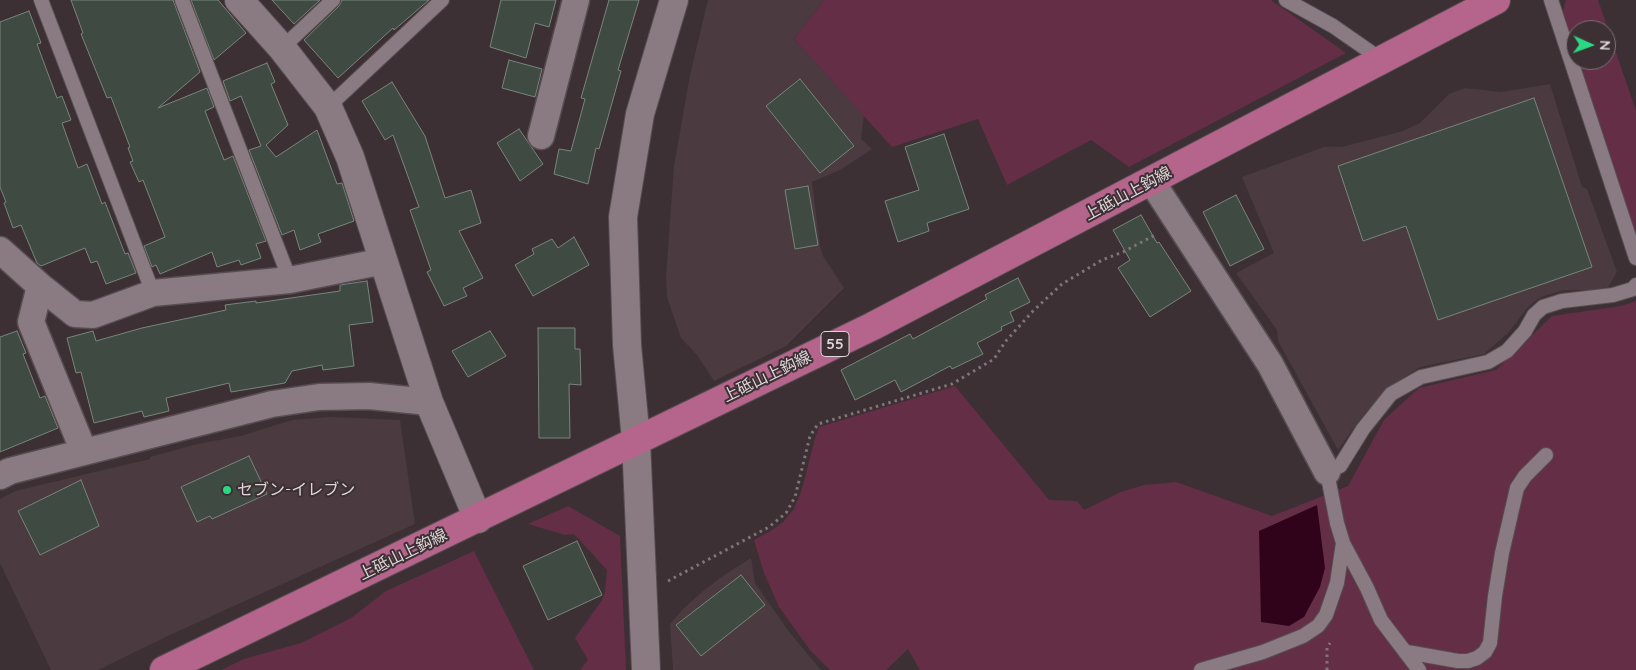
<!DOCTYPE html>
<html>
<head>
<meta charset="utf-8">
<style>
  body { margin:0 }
  #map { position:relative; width:1636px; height:670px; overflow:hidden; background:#3c3034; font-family:Quicksand,sans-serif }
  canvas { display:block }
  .north { position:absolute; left:1566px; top:20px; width:50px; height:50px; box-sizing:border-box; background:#3c3034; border:1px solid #7d7276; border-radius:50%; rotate:92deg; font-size:14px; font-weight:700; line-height:20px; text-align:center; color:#ded6d9 }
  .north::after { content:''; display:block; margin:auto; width:18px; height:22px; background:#2ad884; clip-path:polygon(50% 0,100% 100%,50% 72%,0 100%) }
</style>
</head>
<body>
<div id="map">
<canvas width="1636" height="670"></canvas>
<div class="north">N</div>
</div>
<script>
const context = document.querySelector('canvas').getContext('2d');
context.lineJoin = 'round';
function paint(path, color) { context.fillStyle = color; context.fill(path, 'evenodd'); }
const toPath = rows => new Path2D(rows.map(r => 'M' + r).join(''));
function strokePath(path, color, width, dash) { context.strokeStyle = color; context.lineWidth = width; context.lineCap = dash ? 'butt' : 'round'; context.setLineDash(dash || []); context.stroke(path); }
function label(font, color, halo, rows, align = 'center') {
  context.font = font + ' Quicksand,"Noto Sans JP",sans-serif'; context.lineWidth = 4; context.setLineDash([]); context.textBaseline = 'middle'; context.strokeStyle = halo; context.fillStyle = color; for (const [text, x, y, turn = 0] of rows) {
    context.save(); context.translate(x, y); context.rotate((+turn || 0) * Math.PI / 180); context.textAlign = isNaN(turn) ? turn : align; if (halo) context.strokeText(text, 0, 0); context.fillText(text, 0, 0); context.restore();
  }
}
paint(toPath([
  [708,0,824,0,794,39,864,115,861,139,872,149,840,170,812,182,820,246,823,256,844,288,786,346,714,381,697,355,681,338,667,297,666,277,674,166,690,75],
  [1550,84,1582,187,1587,189,1617,272,1608,287,1591,290,1564,290,1541,297,1529,306,1508,333,1484,354,1420,367,1392,385,1364,414,1338,450,1278,341,1277,330,1236,273,1274,253,1242,177,1324,147,1342,147,1403,131,1420,123,1449,94,1465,88,1501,92],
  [332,417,400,420,415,524,172,634,98,670,51,670,0,563,0,499,15,491,150,459,150,457,197,444,241,436,292,420],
  [751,558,755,583,790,633,821,670,673,670,670,624,683,609,702,592,724,575]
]), '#4b3a40');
paint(toPath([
  [824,0,1271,0,1346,53,1129,167,1091,140,1007,185,978,119,892,147,794,39],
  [1566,0,1598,0,1636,111,1636,241,1578,60,1606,60,1606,30,1576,30,1576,52,1563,11],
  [1636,301,1636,670,920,670,908,649,886,670,830,670,810,650,779,607,764,573,754,540,769,532,783,522,794,509,802,489,815,438,819,427,955,386,1049,500,1077,501,1084,510,1121,492,1144,485,1176,482,1272,516,1348,486,1384,420,1419,388,1496,370,1552,316,1621,306],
  [568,506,620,536,626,670,580,670,588,660,575,638,602,600,605,592,607,570,574,534,565,535,528,524],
  [474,551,534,670,221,670,244,659,301,643,351,618,386,591]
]), '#642e46');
paint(toPath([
  [1317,505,1325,568,1320,587,1304,617,1289,626,1261,622,1259,531]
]), '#31031b');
const building = toPath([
  [71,0,173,0,200,72,158,108,207,88,214,107,205,111,224,160,233,156,266,241,256,244,261,258,241,265,239,260,217,267,212,252,160,274,156,265,152,267,144,246,165,237,143,180,139,182,130,162,133,161,128,148,130,147,111,97,107,98,81,34,83,33,71,0],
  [191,0,218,0,246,33,214,60,191,0],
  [272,0,320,0,294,24,272,0],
  [342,0,429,0,394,30,393,28,338,78,304,40,339,6,342,0],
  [501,0,556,0,549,27,535,23,526,58,490,47,501,0],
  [609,0,639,0,618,70,621,71,599,149,596,148,588,184,554,174,559,149,571,151,585,99,581,98,609,0],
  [29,11,41,43,37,44,57,98,62,96,71,120,62,123,78,168,87,164,102,204,105,202,125,254,128,253,136,273,106,284,97,261,91,263,85,248,41,266,37,263,21,225,13,228,4,203,6,202,0,187,0,22,29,11],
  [509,60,542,69,535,97,502,88,509,60],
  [267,63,275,82,271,84,288,125,266,145,276,157,317,130,337,184,342,183,354,221,318,234,321,242,300,250,294,230,282,235,249,150,261,146,241,96,230,101,223,81,267,63],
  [800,79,854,146,820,173,766,106,800,79],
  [392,82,425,136,445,198,471,190,481,223,459,231,483,278,463,288,467,296,444,306,427,272,431,270,410,210,419,207,393,135,385,140,362,101,392,82],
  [1534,98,1592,267,1438,320,1406,226,1363,241,1338,166,1534,98],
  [519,129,543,164,520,181,497,143,519,129],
  [944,134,969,209,927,223,929,231,898,242,885,201,919,190,905,147,944,134],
  [808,186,818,245,795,249,785,190,808,186],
  [1236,195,1264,249,1230,266,1203,212,1236,195],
  [1141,215,1157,243,1159,242,1191,291,1150,317,1118,268,1130,260,1113,230,1141,215],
  [574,237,589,265,533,296,515,265,534,254,532,249,552,239,558,248,574,237],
  [1018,278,1030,302,1010,312,1014,321,1001,327,1002,330,977,343,983,354,952,369,950,366,901,392,895,380,855,400,841,370,910,334,913,339,987,299,985,295,1018,278],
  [367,281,373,322,349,325,354,366,323,370,322,365,292,371,285,383,231,392,229,383,166,398,169,411,144,417,142,411,94,423,81,372,76,373,67,338,93,331,96,341,142,328,226,310,225,305,256,301,256,303,340,291,340,285,367,281],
  [538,328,575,328,575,349,580,349,581,385,569,384,570,438,539,438,538,328],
  [17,331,26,353,23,354,40,398,45,396,58,428,0,452,0,337,17,331],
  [490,331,506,356,468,377,452,351,490,331],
  [249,456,267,494,212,519,210,516,197,522,181,487,249,456],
  [81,480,99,526,40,555,18,511,81,480],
  [577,541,602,595,548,620,523,566,577,541],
  [741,575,765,605,701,656,676,625,741,575]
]);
paint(building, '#3f4a42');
strokePath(building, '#79857c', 1);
const lane = toPath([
  [41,0,153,293],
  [182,0,290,280],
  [1286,0,1333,26,1382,60],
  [1551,0,1636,258],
  [282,48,333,0],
  [328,107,442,0],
  [1343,543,1367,588,1381,620,1419,670],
  [1407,652,1458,661,1468,661,1477,658,1485,652,1490,643,1495,596,1502,553,1517,488,1525,476,1546,455],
  [1201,670,1263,652,1303,636,1318,626,1326,615,1337,583,1343,543,1337,523,1327,472,1340,466,1363,429,1391,394,1421,377,1488,362,1507,351,1525,331,1534,315,1543,307,1562,301,1613,295,1633,289,1636,285]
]);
const street = toPath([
  [541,136,576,0],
  [1152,182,1270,364,1327,472],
  [0,250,40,286,75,314,93,315,153,293,290,280,384,261],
  [40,286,31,322,84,452],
  [0,476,10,471,272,404,319,397,369,396,429,402]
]);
const secondary = toPath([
  [239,0,282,48,328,107,350,157,429,402,478,519],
  [646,670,636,440,627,345,623,217,640,114,674,0]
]);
const primary = toPath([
  [164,670,873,326,1496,0]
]);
strokePath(lane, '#574d51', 16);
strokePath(street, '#574d51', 29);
strokePath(secondary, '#574d51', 30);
strokePath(primary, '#574d51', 30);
strokePath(toPath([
  [668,581,769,527,786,513,795,497,810,436,818,424,952,384,994,359,1005,342,1033,311,1062,284,1102,260,1123,252,1155,235],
  [1327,670,1327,648,1330,643]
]), '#7f7478', 3, [2.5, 4]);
strokePath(lane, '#897b81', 14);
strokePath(street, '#897b81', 26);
strokePath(secondary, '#897b81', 28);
strokePath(primary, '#b5648b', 28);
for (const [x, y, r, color] of [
  [227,490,5,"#2ad884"]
]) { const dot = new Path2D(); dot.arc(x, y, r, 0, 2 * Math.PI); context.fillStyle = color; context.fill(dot); strokePath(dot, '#3c3034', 2); }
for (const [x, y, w] of [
  [835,344,28]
]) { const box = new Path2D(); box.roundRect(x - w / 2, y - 12.5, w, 25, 4); context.fillStyle = '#3c3034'; context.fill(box); strokePath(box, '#ded6d9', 1); }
label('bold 15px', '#ded6d9', null, [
  ["55",835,344]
]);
label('16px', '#ded6d9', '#3c3034', [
  ["上砥山上鈎線",1128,194,-28],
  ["上砥山上鈎線",767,377,-26],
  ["上砥山上鈎線",403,555,-26]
]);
label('16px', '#ded6d9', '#3c3034', [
  ["セブン-イレブン",237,490]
], 'left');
</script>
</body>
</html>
